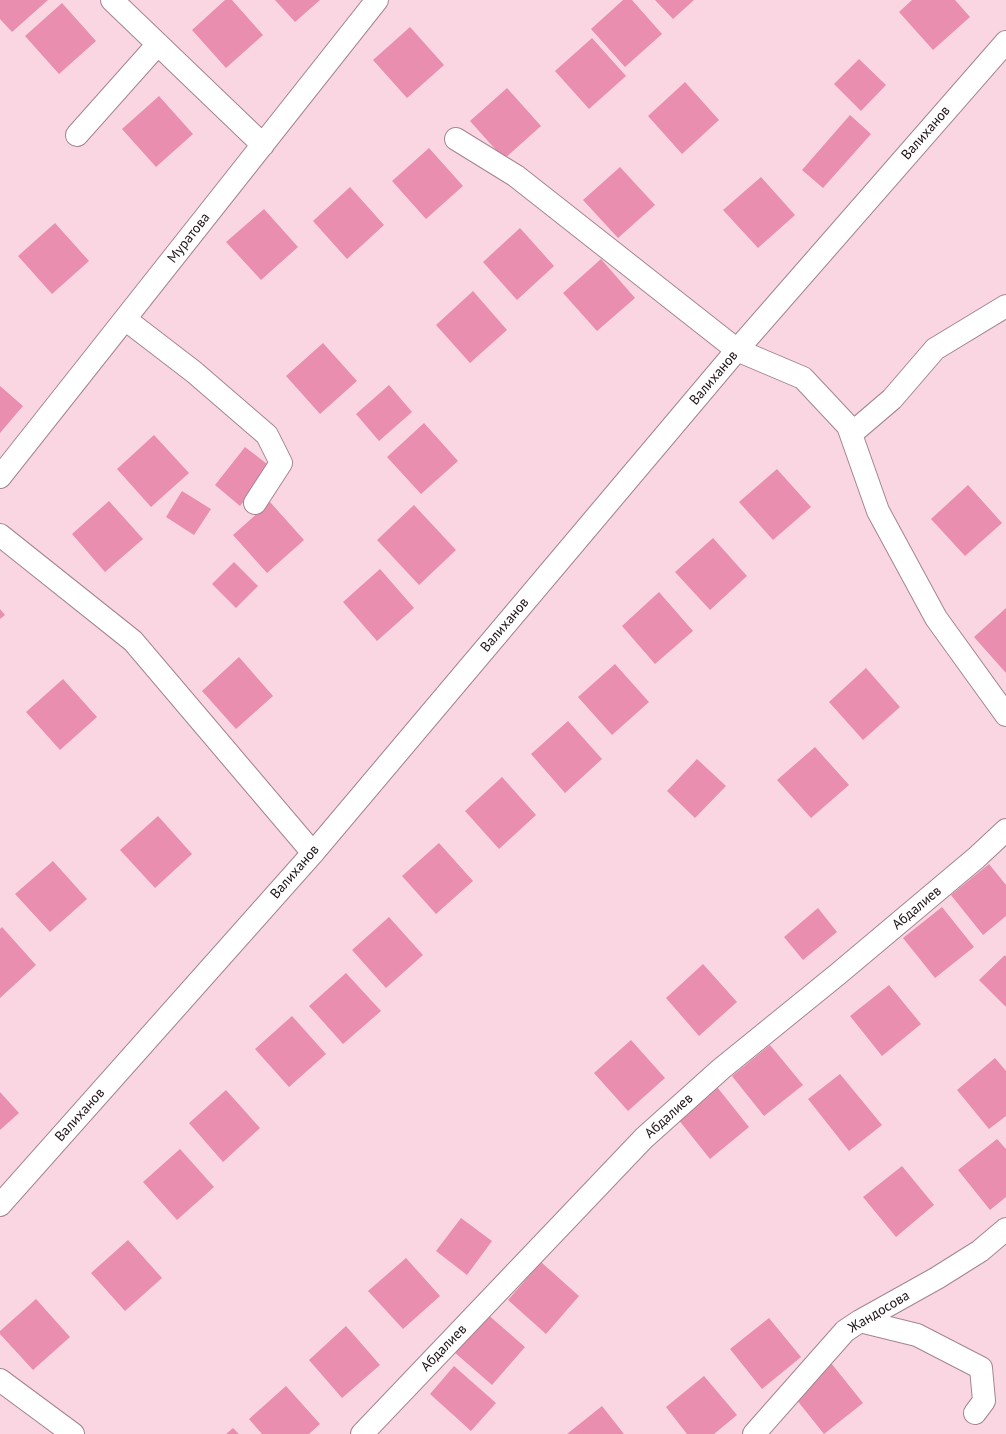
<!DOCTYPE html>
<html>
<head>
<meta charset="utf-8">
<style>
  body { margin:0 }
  canvas { display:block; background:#f9d6e2 }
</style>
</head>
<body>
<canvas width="1006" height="1434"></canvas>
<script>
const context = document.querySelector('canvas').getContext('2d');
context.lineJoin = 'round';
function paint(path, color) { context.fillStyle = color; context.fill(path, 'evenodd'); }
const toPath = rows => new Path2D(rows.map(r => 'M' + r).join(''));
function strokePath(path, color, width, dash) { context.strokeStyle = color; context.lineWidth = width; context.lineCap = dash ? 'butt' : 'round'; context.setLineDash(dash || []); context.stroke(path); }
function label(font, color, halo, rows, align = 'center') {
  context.font = font + ' "PT Sans",sans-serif'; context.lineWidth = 3; context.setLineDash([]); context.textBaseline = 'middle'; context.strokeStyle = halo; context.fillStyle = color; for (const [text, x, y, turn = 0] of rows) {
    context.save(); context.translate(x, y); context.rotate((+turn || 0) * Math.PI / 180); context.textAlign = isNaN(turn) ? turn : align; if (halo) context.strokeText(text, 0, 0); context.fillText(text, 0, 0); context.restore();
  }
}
paint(toPath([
  [0,0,48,0,12,32,0,19],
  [225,0,232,0,263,35,226,68,192,30],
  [275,0,320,0,295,22],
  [623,0,632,0,662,34,625,67,591,29],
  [655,0,694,0,673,19],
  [912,0,955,0,970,17,933,50,899,12],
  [62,3,96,41,59,74,25,36],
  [410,27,444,65,407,98,373,60],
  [592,38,626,76,589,109,555,71],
  [859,59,886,85,861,111,834,84],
  [685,82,719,120,682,154,648,116],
  [507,88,541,126,504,159,470,121],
  [159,96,193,134,156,167,122,129],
  [850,115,871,134,823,188,802,170],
  [429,148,463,186,426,219,392,181],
  [620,167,655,205,618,238,583,200],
  [761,177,795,215,758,248,723,210],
  [350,187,384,225,347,259,313,221],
  [264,209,298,247,261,280,226,242],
  [55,223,89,261,52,294,18,256],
  [520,228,554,266,517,300,483,262],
  [601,259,635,298,597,331,563,293],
  [473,291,507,330,470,363,436,325],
  [323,343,357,381,320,414,286,376],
  [389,385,412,412,379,441,356,414],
  [0,386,23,406,0,433],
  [424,423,458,461,421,494,387,457],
  [154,435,189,473,151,507,117,469],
  [245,447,271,467,240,506,215,485],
  [777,469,811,507,773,540,739,502],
  [968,485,1002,523,965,556,931,519],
  [182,491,211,509,194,535,166,517],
  [109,501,143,539,105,572,72,534],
  [270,502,304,540,267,573,233,535],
  [414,505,456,550,419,585,377,540],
  [713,538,747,576,710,610,675,572],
  [234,562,258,586,236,608,212,584],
  [380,569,414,608,377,641,343,602],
  [659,592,693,631,655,664,622,626],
  [1006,608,1006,673,974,637],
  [0,609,5,615,0,619],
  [239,657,273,696,236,729,202,691],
  [615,664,649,702,612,735,578,697],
  [866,668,900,707,863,740,829,702],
  [63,679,97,717,60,750,26,712],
  [568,721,602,759,565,793,531,754],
  [815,747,849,785,811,818,777,780],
  [697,759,726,786,695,818,667,791],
  [502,777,536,815,499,849,465,811],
  [158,816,192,854,155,888,120,850],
  [439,843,473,881,436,914,402,876],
  [53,861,87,899,50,932,15,894],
  [989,864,1006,885,1006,916,983,935,951,895],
  [942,907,974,947,935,978,903,938],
  [818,908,837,932,803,960,784,937],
  [389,917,423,955,386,988,352,950],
  [2,927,36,965,0,998,0,929],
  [1005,955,1006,957,1006,1007,979,980],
  [703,964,737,1002,699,1036,666,998],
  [346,973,381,1011,343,1044,309,1006],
  [889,985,921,1024,882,1056,850,1016],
  [292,1016,326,1054,289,1087,255,1049],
  [631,1040,665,1078,628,1111,594,1073],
  [770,1045,803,1085,764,1116,732,1076],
  [995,1058,1006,1071,1006,1116,989,1129,957,1090],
  [840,1074,882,1125,849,1151,808,1099],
  [717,1087,749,1127,710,1159,678,1119],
  [226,1090,260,1128,223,1162,189,1123],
  [0,1092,19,1113,0,1130],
  [997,1139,1006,1149,1006,1197,990,1210,958,1170],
  [180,1149,214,1187,177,1220,143,1182],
  [902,1166,934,1205,896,1237,863,1197],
  [461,1218,492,1241,467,1275,436,1251],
  [128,1240,162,1278,125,1311,91,1273],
  [406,1258,440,1296,403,1329,368,1291],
  [541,1262,579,1296,546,1334,508,1300],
  [36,1299,70,1337,33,1370,0,1334,0,1331],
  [486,1313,525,1347,492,1385,453,1351],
  [769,1318,801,1357,762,1389,730,1349],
  [346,1326,380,1365,342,1398,309,1360],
  [831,1363,863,1403,824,1434,792,1394],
  [454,1366,496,1403,471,1431,430,1394],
  [704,1376,737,1415,714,1434,687,1434,666,1407],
  [286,1386,320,1424,309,1434,262,1434,249,1419],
  [602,1406,624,1434,567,1434],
  [233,1428,239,1434,226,1434]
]), '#ea8eb0');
const minor = toPath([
  [112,0,263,145],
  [77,135,158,44],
  [456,139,516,176,737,350,803,378,848,426,878,511,936,618,1006,715],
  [125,319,194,372,267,435,281,463,255,503],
  [851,434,892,399,935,349,1006,306],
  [0,477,377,0],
  [0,535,133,641,313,853],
  [0,1205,313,853,737,350,1006,42],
  [860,1321,917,1335,981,1368,984,1401,975,1413],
  [0,1380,73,1434],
  [362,1434,644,1138,721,1069,838,974,976,858,1006,830],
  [754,1434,845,1331,860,1321,937,1278,980,1251,1006,1229]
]);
strokePath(minor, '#a58590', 24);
strokePath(minor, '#fff', 22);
label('14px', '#1d1115', '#fff', [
  ["Валиханов",926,133,-49],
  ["Муратова",189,238,-52],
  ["Валиханов",714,378,-50],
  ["Валиханов",505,625,-50],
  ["Валиханов",295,872,-49],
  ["Абдалиев",917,908,-40],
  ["Валиханов",80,1115,-48],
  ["Абдалиев",669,1116,-42],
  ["Жандосова",879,1312,-31],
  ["Абдалиев",444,1348,-46]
]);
</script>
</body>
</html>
